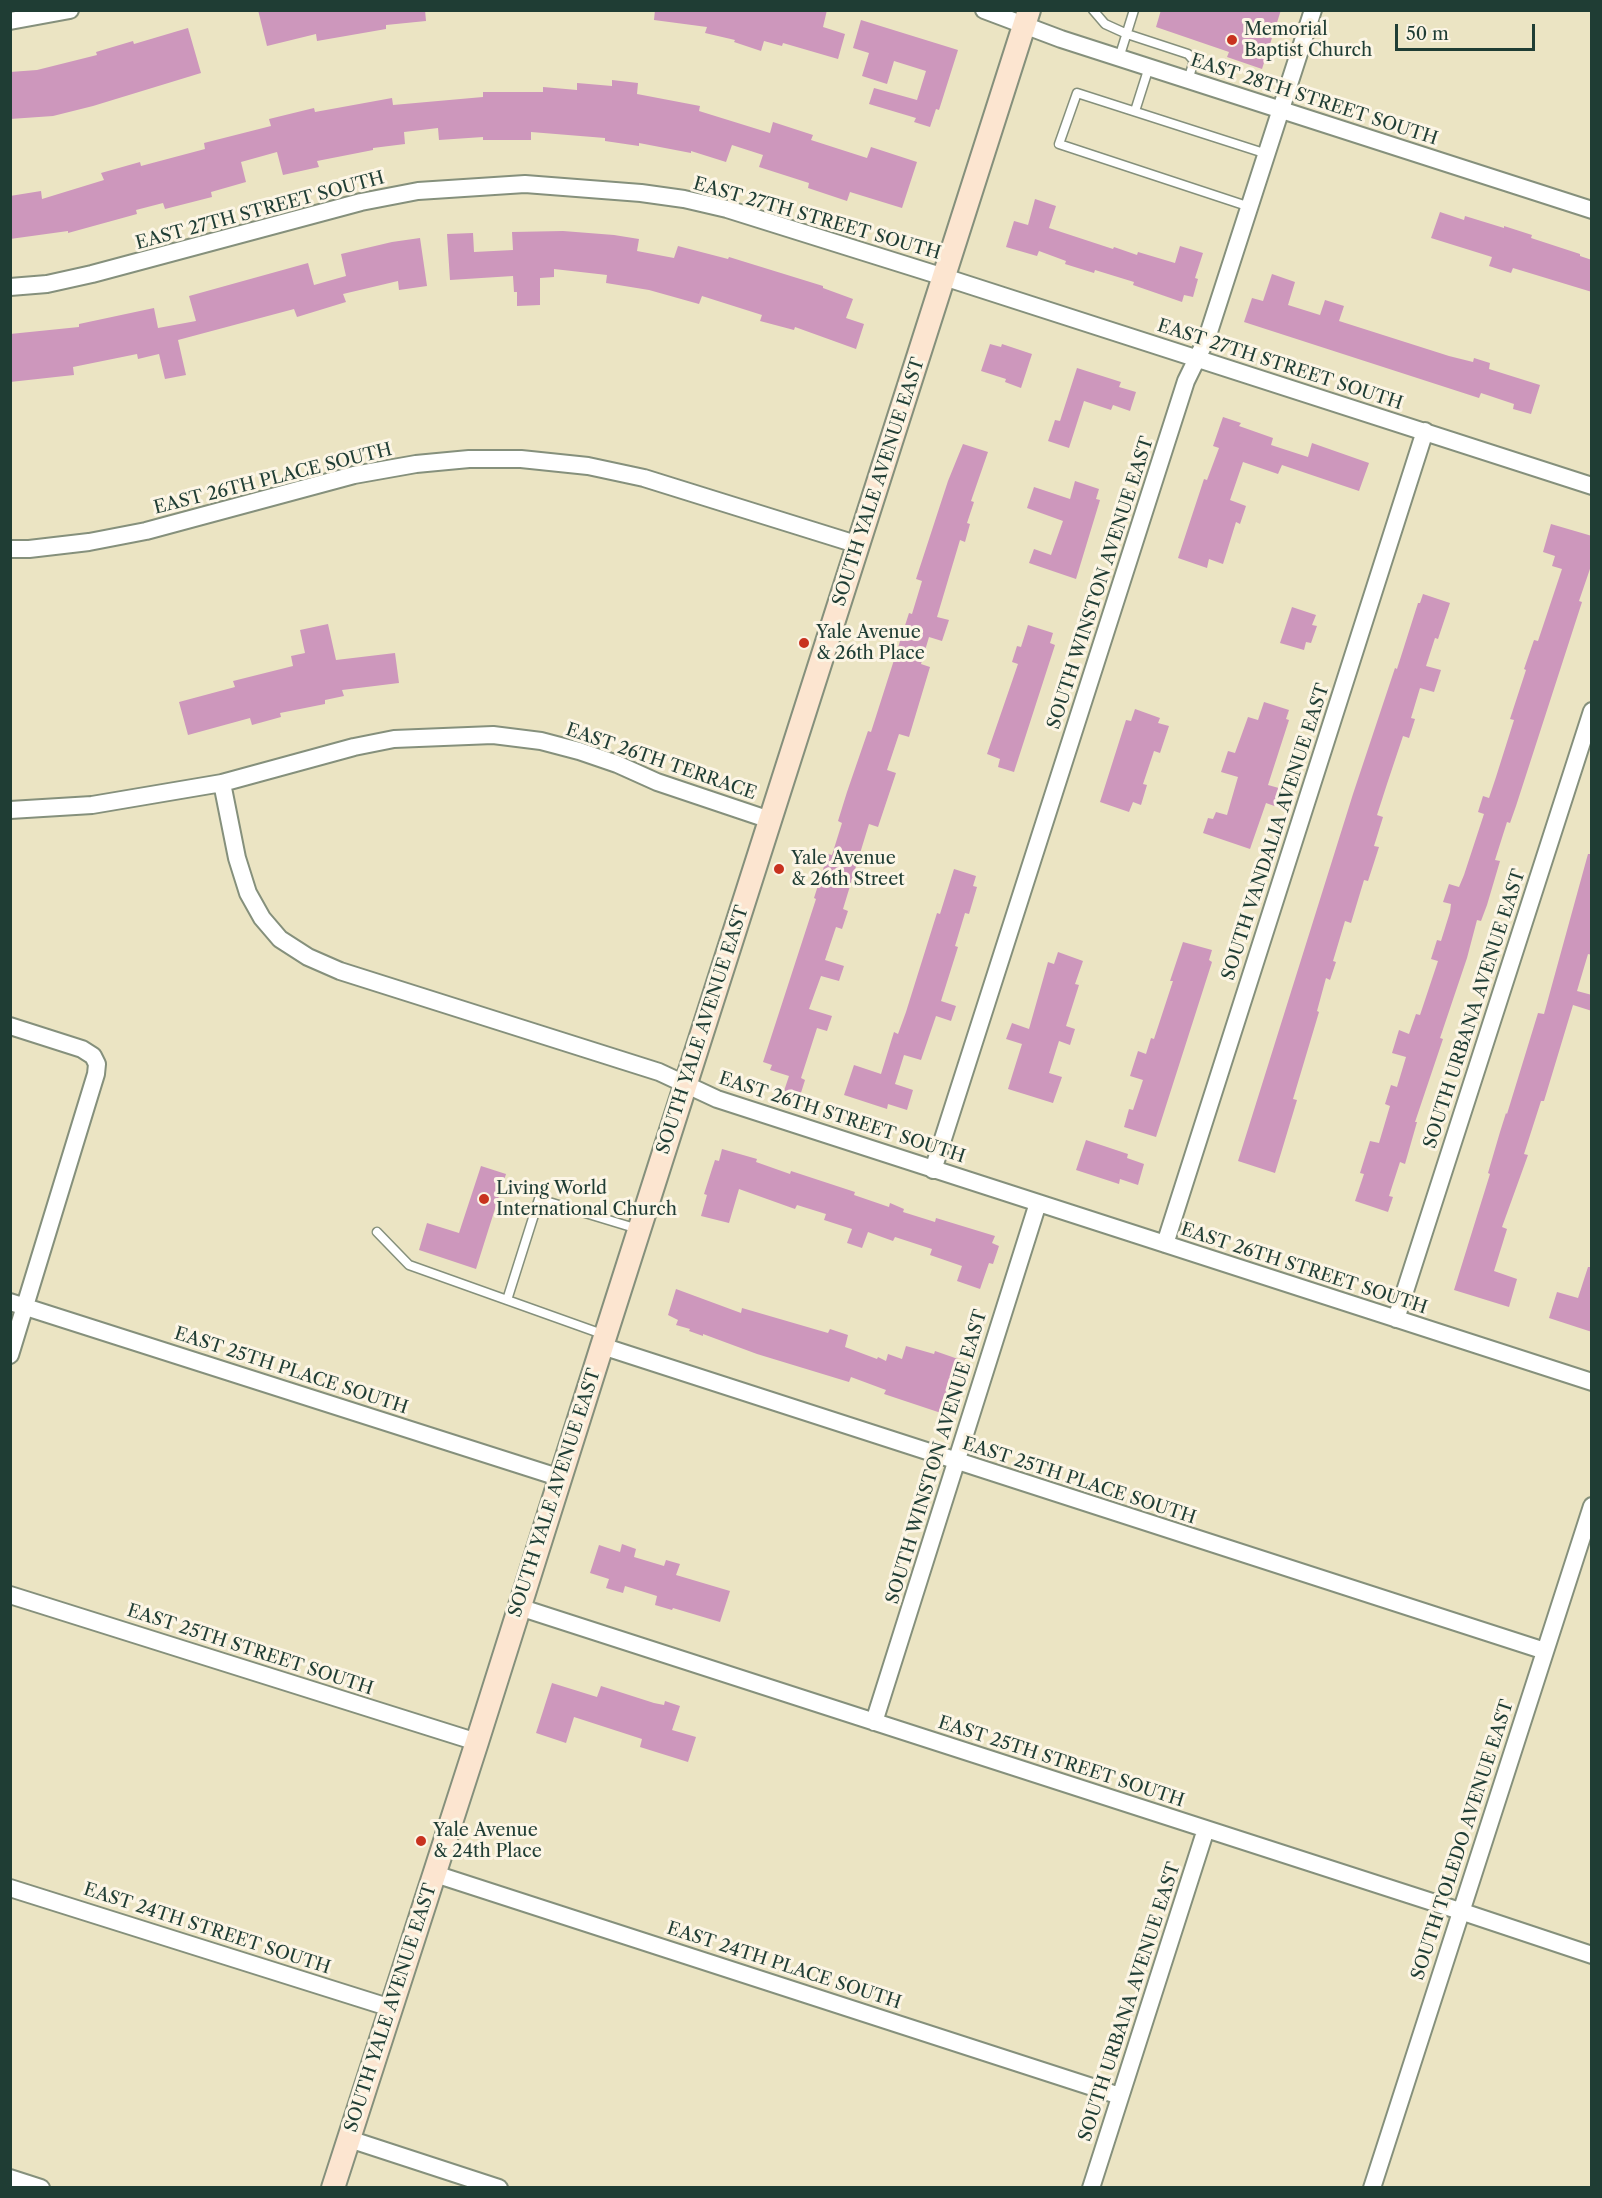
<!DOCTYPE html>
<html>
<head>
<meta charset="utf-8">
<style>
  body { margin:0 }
  #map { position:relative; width:1602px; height:2198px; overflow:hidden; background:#ebe4c3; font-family:"Libre Caslon Text",serif }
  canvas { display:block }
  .frame { position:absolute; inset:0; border:12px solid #1f3d34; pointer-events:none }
  .scale { position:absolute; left:1395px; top:24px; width:140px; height:27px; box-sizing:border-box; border:3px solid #1f3d34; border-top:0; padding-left:8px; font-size:18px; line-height:21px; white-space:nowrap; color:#1f3d34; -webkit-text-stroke:4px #fcf5e5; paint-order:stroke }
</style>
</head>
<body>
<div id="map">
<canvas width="1602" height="2198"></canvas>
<div class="frame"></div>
<div class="scale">50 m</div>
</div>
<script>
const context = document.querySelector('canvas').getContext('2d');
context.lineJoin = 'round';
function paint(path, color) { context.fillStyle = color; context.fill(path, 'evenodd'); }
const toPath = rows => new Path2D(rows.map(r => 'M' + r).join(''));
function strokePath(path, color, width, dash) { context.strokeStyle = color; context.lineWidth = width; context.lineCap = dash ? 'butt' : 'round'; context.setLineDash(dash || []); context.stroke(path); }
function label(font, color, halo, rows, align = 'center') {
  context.font = font + ' "Libre Caslon Text",serif'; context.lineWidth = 6; context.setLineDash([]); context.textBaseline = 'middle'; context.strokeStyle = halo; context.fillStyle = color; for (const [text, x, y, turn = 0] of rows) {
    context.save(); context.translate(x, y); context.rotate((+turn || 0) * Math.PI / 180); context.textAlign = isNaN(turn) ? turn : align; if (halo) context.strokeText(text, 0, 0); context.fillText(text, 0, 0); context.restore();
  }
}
paint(toPath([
  [258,10,425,10,426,21,386,25,386,29,317,41,316,34,267,46],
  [655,10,827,10,823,27,845,34,838,59,783,43,782,46,764,41,761,51,734,42,735,40,705,33,707,27,654,20],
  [1161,10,1281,10,1262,69,1227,57,1229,52,1156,27],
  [861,20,958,50,939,110,936,109,930,127,914,122,916,118,869,104,874,88,917,100,926,71,894,61,887,84,862,76,869,53,853,48],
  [188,28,201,73,93,106,53,116,10,119,10,72,37,70,97,55,96,52,133,41,134,44],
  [612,80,638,83,637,94,700,106,699,111,770,133,773,122,813,135,811,140,867,158,871,147,917,162,902,208,850,192,847,201,808,188,809,183,759,167,763,155,732,145,726,162,691,151,691,153,639,143,639,146,605,141,605,138,531,132,531,140,483,140,483,137,439,140,438,128,404,132,405,144,373,148,373,150,317,161,319,167,283,175,277,152,241,162,246,182,211,192,212,197,165,209,163,203,136,210,137,214,68,233,68,231,10,239,10,196,41,191,42,199,104,180,101,173,140,162,141,166,205,149,204,143,271,126,269,119,314,108,315,112,392,98,393,105,483,97,483,92,543,92,543,87,577,90,577,83,612,86],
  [1035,199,1056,206,1049,228,1113,249,1114,247,1137,255,1138,252,1175,263,1180,246,1203,253,1195,278,1198,279,1193,297,1184,295,1182,302,1133,285,1134,282,1095,270,1094,273,1065,264,1066,261,1039,251,1037,256,1006,247,1014,221,1028,225],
  [1440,212,1464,220,1465,216,1504,228,1504,226,1532,235,1531,238,1580,254,1580,256,1592,260,1592,292,1513,268,1511,273,1489,266,1492,257,1431,238],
  [563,231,614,235,639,239,637,251,674,258,678,246,728,259,729,257,823,286,823,288,853,299,846,318,864,324,856,349,795,327,794,330,760,321,762,315,702,296,699,304,649,290,606,283,607,275,554,269,554,277,540,278,540,305,517,306,517,292,514,292,513,276,450,280,447,234,473,233,474,252,513,250,512,232],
  [420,238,427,286,399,290,398,281,343,294,346,302,297,317,294,309,178,340,186,375,165,379,159,354,138,359,137,354,73,367,74,375,10,382,10,334,79,327,79,324,154,308,158,328,196,321,189,296,308,263,314,285,346,276,341,254,392,242],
  [1272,274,1295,282,1288,305,1320,315,1325,300,1344,306,1339,321,1449,356,1473,362,1474,358,1490,363,1489,369,1540,385,1531,414,1513,409,1514,404,1481,393,1479,398,1244,322,1252,298,1263,301],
  [990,344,1001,347,1002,344,1032,354,1021,388,1005,382,1006,379,981,371],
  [1077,368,1121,382,1119,387,1136,392,1130,411,1113,405,1111,410,1084,401,1069,448,1048,441,1055,420,1060,421],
  [1223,417,1241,423,1239,426,1273,438,1271,445,1308,457,1312,443,1369,463,1359,491,1282,465,1278,474,1243,462,1230,500,1246,506,1240,524,1236,522,1223,564,1209,559,1207,568,1178,558,1204,479,1207,480,1219,448,1213,446],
  [963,444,988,452,971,501,974,502,967,523,970,524,965,542,960,540,937,617,949,620,942,641,929,637,921,664,930,667,909,737,899,734,887,770,896,773,878,827,869,824,843,909,848,911,842,929,836,927,825,960,844,966,839,981,821,976,809,1009,832,1016,827,1031,817,1028,801,1078,805,1080,800,1096,784,1091,789,1076,770,1070,772,1065,763,1062,816,899,814,898,828,854,832,855,842,823,838,821,847,792,868,731,871,732,909,613,912,614,922,581,916,579,948,481],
  [1075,481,1099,489,1096,499,1100,500,1076,579,1029,563,1034,549,1051,555,1063,521,1027,508,1034,487,1070,499],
  [1551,524,1592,536,1592,563,1579,601,1582,602,1516,806,1510,823,1507,822,1495,860,1500,861,1487,905,1481,921,1477,920,1467,958,1440,1038,1443,1039,1415,1122,1417,1122,1405,1164,1400,1162,1389,1196,1393,1197,1388,1212,1355,1201,1364,1174,1360,1173,1370,1141,1379,1143,1390,1106,1385,1104,1391,1085,1397,1087,1406,1057,1392,1053,1399,1030,1409,1034,1416,1014,1420,1015,1438,961,1431,959,1437,940,1441,941,1450,912,1451,904,1443,902,1449,884,1459,887,1464,875,1484,814,1478,812,1483,796,1489,798,1496,777,1514,720,1510,719,1526,670,1524,669,1534,640,1538,641,1562,569,1552,566,1555,556,1543,552],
  [1423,594,1450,603,1438,639,1435,638,1426,666,1441,670,1434,692,1420,688,1411,718,1415,719,1409,738,1403,736,1387,784,1377,815,1383,817,1374,846,1379,847,1368,881,1364,880,1351,923,1345,921,1333,961,1336,962,1330,980,1326,978,1317,1011,1319,1012,1293,1099,1297,1100,1275,1173,1238,1161,1353,794,1395,668,1397,669,1418,603,1420,603],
  [1292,607,1316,615,1312,625,1317,626,1311,643,1306,642,1304,650,1280,643],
  [328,624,336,660,395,653,399,683,342,690,344,696,325,700,325,704,280,713,281,717,252,725,250,718,188,735,179,702,235,687,233,681,293,666,291,656,305,653,300,630],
  [1028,625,1053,633,1050,643,1055,645,1014,772,998,767,1000,759,987,754,1018,664,1012,662,1017,646,1021,647],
  [1264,702,1289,710,1286,719,1289,720,1268,785,1286,790,1280,808,1266,803,1250,849,1203,833,1208,818,1213,819,1216,812,1227,815,1238,777,1221,772,1228,751,1235,753,1248,717,1258,720],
  [1135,709,1160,718,1158,723,1169,726,1160,753,1154,751,1143,784,1147,785,1141,805,1133,802,1129,812,1100,802,1126,720,1131,721],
  [1588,854,1592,854,1592,955,1588,954,1577,991,1592,995,1592,1011,1573,1005,1544,1101,1541,1101,1524,1154,1528,1155,1502,1227,1507,1229,1494,1271,1517,1279,1509,1307,1454,1290,1490,1174,1488,1173,1500,1132,1506,1113,1507,1114,1538,1013,1544,1014],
  [954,869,976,876,973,886,977,887,969,914,965,913,955,946,958,947,941,1001,956,1006,951,1021,936,1016,921,1060,904,1055,895,1084,913,1090,907,1110,888,1104,887,1109,844,1095,854,1065,881,1074,894,1032,898,1034,906,1012,937,913,940,914],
  [1183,942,1212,950,1209,960,1212,962,1156,1137,1124,1127,1129,1109,1133,1110,1143,1080,1130,1076,1138,1051,1146,1054,1151,1038,1154,1039,1173,981,1170,981],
  [1058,952,1083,961,1075,984,1079,985,1066,1026,1075,1029,1070,1045,1059,1041,1049,1073,1062,1077,1053,1103,1008,1089,1022,1044,1006,1039,1012,1023,1029,1029,1048,962,1054,964],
  [1086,1140,1128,1154,1127,1158,1144,1164,1138,1185,1120,1179,1119,1184,1076,1170],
  [722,1149,757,1159,756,1162,790,1174,791,1171,855,1192,854,1195,889,1207,890,1203,904,1209,903,1212,935,1222,936,1218,995,1236,992,1243,999,1246,993,1264,989,1263,980,1289,957,1281,962,1266,930,1255,932,1249,895,1237,893,1241,868,1232,862,1248,847,1243,852,1229,824,1220,826,1214,797,1205,795,1209,739,1189,729,1223,701,1216,707,1195,704,1194,712,1169,715,1160,719,1161],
  [481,1166,506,1174,476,1269,419,1250,427,1223,459,1233],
  [1588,1267,1592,1267,1592,1332,1549,1318,1557,1292,1578,1298],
  [676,1289,741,1313,742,1308,828,1333,830,1329,848,1335,845,1347,877,1359,878,1357,886,1361,888,1354,902,1359,906,1346,934,1354,935,1351,958,1359,941,1413,884,1394,886,1390,851,1377,849,1382,757,1354,703,1334,703,1336,689,1331,690,1329,676,1325,678,1320,668,1315],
  [622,1544,636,1549,634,1557,664,1566,666,1560,680,1564,676,1575,730,1591,720,1622,673,1608,672,1610,655,1605,657,1596,625,1586,623,1593,606,1588,609,1579,590,1573,599,1545,620,1552],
  [552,1683,597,1697,601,1686,654,1703,664,1705,665,1701,680,1706,672,1730,696,1737,688,1762,640,1747,642,1739,574,1717,566,1743,536,1733]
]), '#cd97bc');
const lane = toPath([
  [1093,10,1105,24,1127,34,1188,54,1194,61,1188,80],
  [1119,58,1134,10],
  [1135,111,1149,67],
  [1250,207,1059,144,1077,93,1267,154],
  [377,1232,409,1265,605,1335],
  [507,1300,539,1199,638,1229]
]);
const street = toPath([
  [984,10,1061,39,1592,210],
  [10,21,70,10],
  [10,287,47,284,92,274,361,202,418,191,525,184,641,193,684,199,727,209,944,277,1592,486],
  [10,549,29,549,89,542,146,531,354,475,416,464,469,459,521,459,588,466,644,478,859,545],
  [222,783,237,858,248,893,262,918,280,939,308,957,340,971,659,1072,717,1099,1592,1382],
  [10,810,92,805,222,783,354,747,394,739,493,735,541,741,579,751,617,764,657,782,770,820],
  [10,1026,82,1049,93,1056,97,1064,96,1074,10,1355],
  [933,1170,1186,381,1207,338,1313,10],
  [1165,1244,1425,431],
  [10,1302,561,1478],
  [1396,1319,1592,711],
  [602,1346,1545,1651],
  [10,1595,477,1742],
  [519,1607,1460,1911,1592,1955],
  [874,1722,1038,1203],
  [435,1874,1120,2096],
  [10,1888,391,2008],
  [349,2139,499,2188],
  [10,2178,41,2188],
  [1091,2188,1206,1829],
  [1372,2188,1592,1506]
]);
const secondary = toPath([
  [333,2188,477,1742,602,1346,1029,10]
]);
strokePath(lane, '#85907c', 11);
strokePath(street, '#85907c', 20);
strokePath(secondary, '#85907c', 26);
strokePath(lane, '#fff', 8);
strokePath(street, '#fff', 16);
strokePath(secondary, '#fce5d0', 22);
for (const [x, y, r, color] of [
  [1232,40,6,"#c8321e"],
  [804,643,6,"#c8321e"],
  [779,869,6,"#c8321e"],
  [484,1199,6,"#c8321e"],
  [421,1841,6,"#c8321e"]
]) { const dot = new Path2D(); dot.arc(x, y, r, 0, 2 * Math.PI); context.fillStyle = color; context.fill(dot); strokePath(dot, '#fcf5e5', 2); }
label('18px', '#1f3d34', '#fcf5e5', [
  ["Memorial",1244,30],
  ["Baptist Church",1244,51],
  ["Yale Avenue",816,633],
  ["& 26th Place",816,654],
  ["Yale Avenue",791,859],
  ["& 26th Street",791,880],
  ["Living World",496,1189],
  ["International Church",496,1210],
  ["Yale Avenue",433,1831],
  ["& 24th Place",433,1852]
], 'left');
label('18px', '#1f3d34', '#fcf5e5', [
  ["EAST 28TH STREET SOUTH",1314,100,18],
  ["EAST 27TH STREET SOUTH",260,211,-15],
  ["EAST 27TH STREET SOUTH",817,219,16],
  ["EAST 27TH STREET SOUTH",1280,365,18],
  ["EAST 26TH PLACE SOUTH",273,479,-14],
  ["SOUTH YALE AVENUE EAST",879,482,-72],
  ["SOUTH WINSTON AVENUE EAST",1101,583,-72],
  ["EAST 26TH TERRACE",661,762,19],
  ["SOUTH VANDALIA AVENUE EAST",1276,832,-72],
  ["SOUTH URBANA AVENUE EAST",1475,1009,-72],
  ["SOUTH YALE AVENUE EAST",703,1030,-72],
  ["EAST 26TH STREET SOUTH",842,1118,18],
  ["EAST 26TH STREET SOUTH",1304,1269,18],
  ["EAST 25TH PLACE SOUTH",291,1371,18],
  ["SOUTH WINSTON AVENUE EAST",937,1457,-73],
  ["EAST 25TH PLACE SOUTH",1079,1481,18],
  ["SOUTH YALE AVENUE EAST",555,1493,-72],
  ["EAST 25TH STREET SOUTH",250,1650,18],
  ["EAST 25TH STREET SOUTH",1061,1762,18],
  ["SOUTH TOLEDO AVENUE EAST",1463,1840,-72],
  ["EAST 24TH STREET SOUTH",207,1929,18],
  ["EAST 24TH PLACE SOUTH",784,1966,18],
  ["SOUTH URBANA AVENUE EAST",1130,2002,-72],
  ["SOUTH YALE AVENUE EAST",391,2008,-72]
]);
</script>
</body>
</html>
